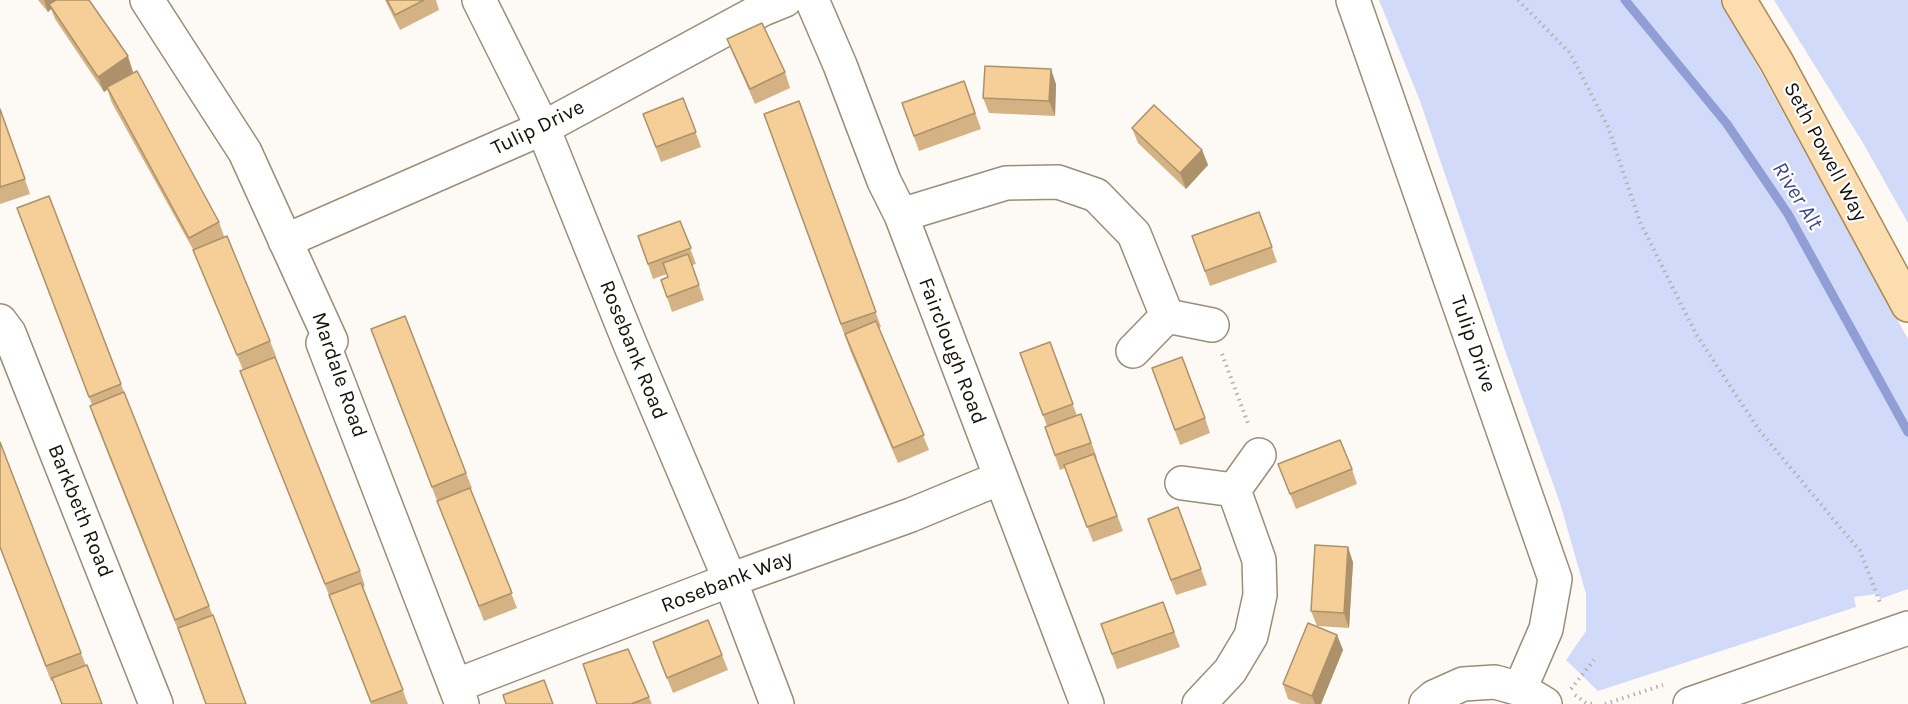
<!DOCTYPE html>
<html>
<head>
<meta charset="utf-8">
<style>
  body { margin:0 }
  canvas { display:block; background:#fdf9f4 }
</style>
</head>
<body>
<canvas width="1908" height="704"></canvas>
<script>
const context = document.querySelector('canvas').getContext('2d');
context.lineJoin = 'round';
function paint(path, color) { context.fillStyle = color; context.fill(path, 'evenodd'); }
const toPath = rows => new Path2D(rows.map(r => 'M' + r).join(''));
function strokePath(path, color, width, dash) { context.strokeStyle = color; context.lineWidth = width; context.lineCap = dash ? 'butt' : 'round'; context.setLineDash(dash || []); context.stroke(path); }
function label(font, color, halo, rows, align = 'center') {
  context.font = font + ' Karla,sans-serif'; context.lineWidth = 4.5; context.setLineDash([]); context.textBaseline = 'middle'; context.strokeStyle = halo; context.fillStyle = color; for (const [text, x, y, turn = 0] of rows) {
    context.save(); context.translate(x, y); context.rotate((+turn || 0) * Math.PI / 180); context.textAlign = isNaN(turn) ? turn : align; if (halo) context.strokeText(text, 0, 0); context.fillText(text, 0, 0); context.restore();
  }
}
paint(toPath([
  [1379,0,1721,0,1908,339,1908,589,1880,599,1877,592,1877,594,1854,597,1856,607,1598,691,1566,660,1586,631,1586,594,1560,503,1506,353,1420,101],
  [1774,0,1908,0,1908,223,1863,143]
]), '#d2dafa');
strokePath(toPath([
  [1625,0,1727,124,1788,214,1908,432]
]), '#919dd5', 9);
const street = toPath([
  [147,0,245,152,331,341,323,343,462,704],
  [479,0,543,128,630,344,730,580,777,704],
  [812,0,840,65,884,181,901,215,1087,704],
  [1353,0,1555,579,1546,629,1520,689],
  [901,215,1006,183,1058,182,1096,195,1134,234,1167,316],
  [285,241,543,128,763,9,785,0],
  [0,321,9,333,156,704],
  [1133,351,1167,316,1212,325],
  [1182,483,1234,490,1259,455],
  [455,686,730,580,911,515,1000,478],
  [1199,704,1230,671,1251,636,1260,595,1259,560,1234,490],
  [1426,704,1434,697,1463,684,1495,682,1520,689,1545,704],
  [1690,704,1908,628]
]);
const primary = toPath([
  [1739,0,1776,61,1908,305]
]);
strokePath(street, '#9c8d77', 36);
strokePath(primary, '#aa8752', 36);
strokePath(toPath([
  [1518,0,1570,53,1608,127,1640,222,1696,334,1759,430,1860,551,1881,605],
  [1222,354,1249,426],
  [1571,689,1594,660],
  [1575,695,1586,703,1593,704],
  [1605,704,1663,685]
]), '#b4afa9', 4, [1.5, 4.5]);
strokePath(street, '#fff', 33);
strokePath(primary, '#fbddaf', 33);
paint(toPath([
  [38,0,89,0,133,72,121,80,219,222,224,236,270,341,276,356,262,362,360,571,365,586,363,587,408,704,371,704,329,595,246,386,240,371,243,370,195,253,112,103,107,89,104,92,55,19,51,9,48,12],
  [385,0,436,0,439,10,400,30],
  [727,39,785,72,790,88,755,104,733,54],
  [964,81,981,129,919,151,902,103],
  [1056,84,1055,116,989,113,983,98],
  [683,98,701,147,661,162,643,114],
  [799,101,881,327,879,328,929,450,898,463,850,350,764,114],
  [0,109,30,194,0,204],
  [1132,128,1202,150,1208,165,1186,189,1138,143],
  [49,196,124,392,213,616,180,635,95,421,90,406,92,405,17,208],
  [1259,212,1277,262,1210,286,1192,236],
  [680,221,696,264,692,265,704,300,672,312,661,280,668,277,667,274,653,279,638,236],
  [1050,342,1077,416,1081,414,1097,458,1096,458,1123,531,1093,542,1065,468,1060,470,1045,427,1047,426,1020,353],
  [376,344,466,473,472,488,470,489,517,608,484,621],
  [1152,368,1205,418,1210,433,1180,445],
  [0,442,86,666,51,681,0,548],
  [1278,464,1352,469,1357,484,1296,509],
  [1178,507,1207,585,1176,595,1148,519],
  [1353,562,1349,628,1317,626,1311,611],
  [1163,602,1180,647,1117,669,1101,624],
  [1337,635,1343,650,1321,704,1301,704,1288,699,1283,684],
  [653,642,722,655,728,670,673,693],
  [649,697,652,704,597,704]
]), '#d4b283');
paint(toPath([
  [44,0,62,0,49,4,51,9,48,12],
  [128,56,133,72,104,92,98,77],
  [1051,69,1056,84,1055,116,1049,101],
  [1202,150,1208,165,1186,189,1180,173],
  [1348,547,1353,562,1349,628,1344,613],
  [1337,635,1343,650,1321,704,1315,704,1312,696]
]), '#ac916a');
const building = toPath([
  [56,0,89,0,128,56,98,77,49,4,56,0],
  [387,0,424,0,395,15,387,0],
  [762,23,785,72,750,89,727,39,762,23],
  [985,66,1051,69,1049,101,983,98,985,66],
  [137,71,219,222,189,238,107,87,137,71],
  [964,81,975,113,914,136,902,103,964,81],
  [683,98,696,132,656,147,643,114,683,98],
  [799,101,876,312,841,324,764,114,799,101],
  [1154,105,1202,150,1180,173,1132,128,1154,105],
  [0,109,25,179,0,187,0,109],
  [49,196,121,384,89,397,17,208,49,196],
  [1259,212,1272,247,1205,271,1192,236,1259,212],
  [680,221,691,248,648,264,638,236,680,221],
  [227,236,270,341,237,355,193,250,227,236],
  [688,254,699,285,667,297,661,280,668,277,663,263,688,254],
  [405,316,466,473,432,487,371,329,405,316],
  [876,321,924,435,893,448,845,334,876,321],
  [1050,342,1073,404,1043,415,1020,353,1050,342],
  [275,357,360,571,325,584,240,371,275,357],
  [1182,357,1205,418,1175,430,1152,368,1182,357],
  [124,392,209,606,175,620,90,406,124,392],
  [1081,414,1091,443,1055,455,1045,427,1081,414],
  [1340,440,1352,469,1290,494,1278,464,1340,440],
  [0,442,81,653,46,666,0,547,0,442],
  [1094,454,1117,516,1087,527,1064,465,1094,454],
  [470,488,512,593,479,606,437,501,470,488],
  [1178,507,1201,569,1171,580,1148,519,1178,507],
  [1315,545,1348,547,1344,613,1311,611,1315,545],
  [361,583,403,690,371,702,329,595,361,583],
  [1163,602,1174,632,1112,654,1101,624,1163,602],
  [213,615,246,704,206,704,178,628,213,615],
  [708,620,722,655,667,678,653,642,708,620],
  [1308,623,1337,635,1312,696,1283,684,1308,623],
  [628,649,649,697,631,704,597,704,583,664,628,649],
  [87,665,102,704,62,704,52,678,87,665],
  [544,680,553,704,506,704,503,695,544,680]
]);
paint(building, '#f6cf98');
strokePath(building, '#ac916a', 1.5);
label('21px', '#161108', '#fff', [
  ["Tulip Drive",538,128,-26],
  ["Seth Powell Way",1825,152,62],
  ["Tulip Drive",1473,344,71],
  ["Rosebank Road",633,350,68],
  ["Fairclough Road",952,351,69],
  ["Mardale Road",339,375,71],
  ["Barkbeth Road",80,511,68],
  ["Rosebank Way",727,582,-21]
]);
label('italic 22px', '#3e468b', '#fff', [
  ["River Alt",1797,196,58]
]);
</script>
</body>
</html>
